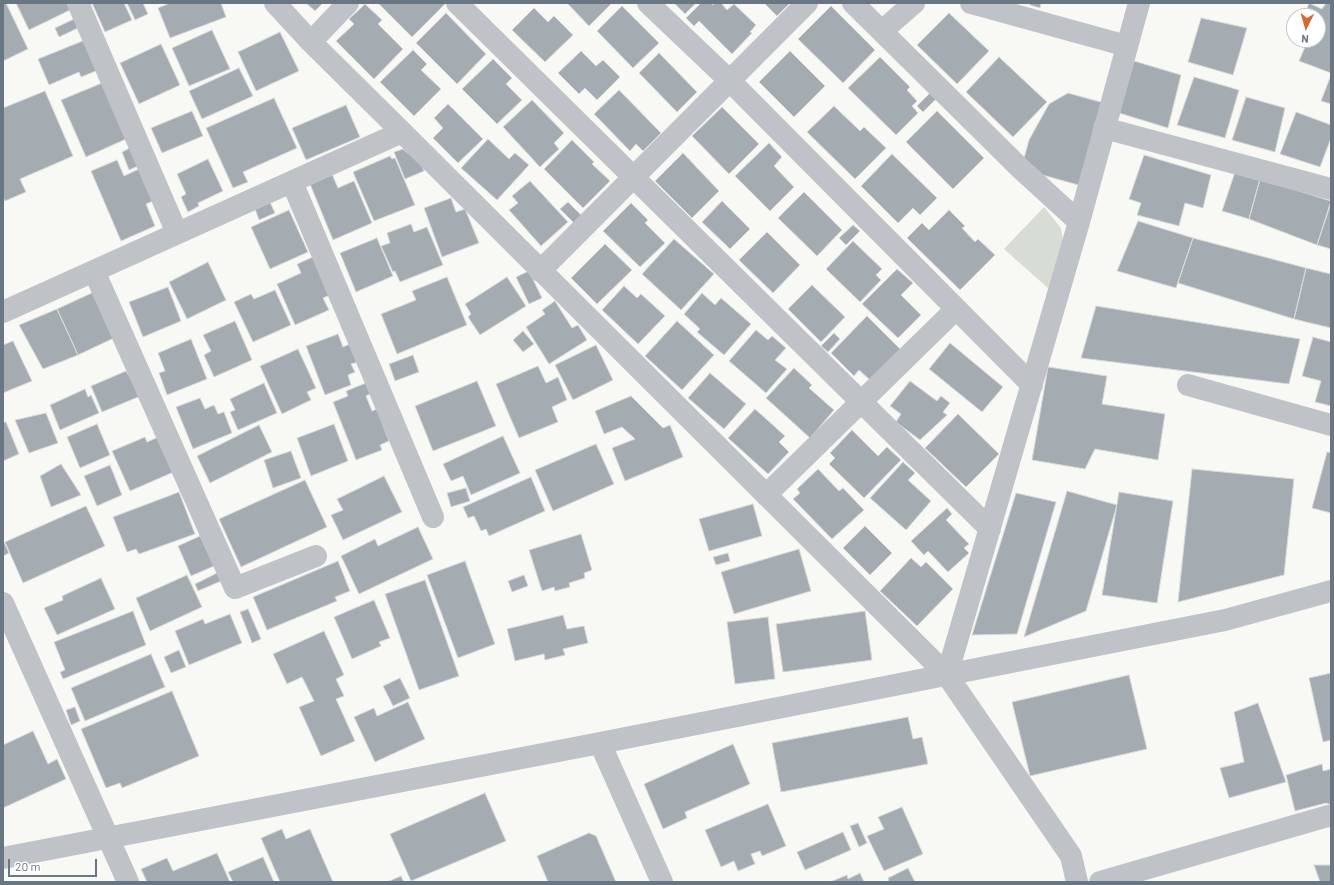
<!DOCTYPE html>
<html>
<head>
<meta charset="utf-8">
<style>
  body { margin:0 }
  #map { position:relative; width:1334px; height:885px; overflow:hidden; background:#f8f8f5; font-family:Barlow,sans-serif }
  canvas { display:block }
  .frame { position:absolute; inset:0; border:4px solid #697684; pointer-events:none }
  .north { position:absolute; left:1286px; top:8px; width:40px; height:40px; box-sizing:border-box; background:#fff; border:1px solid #c3c8ce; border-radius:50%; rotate:185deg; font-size:11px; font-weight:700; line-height:16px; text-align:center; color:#697684 }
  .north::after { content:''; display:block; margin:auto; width:14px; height:18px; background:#d66937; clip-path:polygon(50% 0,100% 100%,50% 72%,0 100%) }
  .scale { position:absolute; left:8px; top:859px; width:89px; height:18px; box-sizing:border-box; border:2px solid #697684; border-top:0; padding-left:5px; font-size:12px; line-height:14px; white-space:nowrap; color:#697684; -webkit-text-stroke:3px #fff; paint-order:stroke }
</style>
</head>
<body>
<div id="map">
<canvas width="1334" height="885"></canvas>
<div class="frame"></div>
<div class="north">N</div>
<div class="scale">20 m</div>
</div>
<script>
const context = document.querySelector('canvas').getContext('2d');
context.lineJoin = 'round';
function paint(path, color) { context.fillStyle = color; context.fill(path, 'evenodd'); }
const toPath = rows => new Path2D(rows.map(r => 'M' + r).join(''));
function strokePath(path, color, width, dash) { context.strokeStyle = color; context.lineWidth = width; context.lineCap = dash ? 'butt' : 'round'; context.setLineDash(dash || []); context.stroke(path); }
paint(toPath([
  [1044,207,1061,228,1063,240,1049,289,1004,249]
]), '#d7dcd5');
const building = toPath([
  [3,3,6,3,28,49,3,61,3,3],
  [16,3,67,3,70,10,29,30,16,3],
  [92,3,124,3,132,20,105,32,92,3],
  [127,3,143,3,148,14,135,20,127,3],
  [170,3,221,3,226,17,170,38,158,8,170,3],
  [306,3,323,3,315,11,306,3],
  [378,3,446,3,412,37,378,3],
  [567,3,612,3,589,26,567,3],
  [674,3,696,3,685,14,674,3],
  [701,3,711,3,713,5,715,3,721,3,727,10,734,4,756,25,750,32,752,33,732,54,699,21,694,26,686,18,701,3],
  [764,3,790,3,777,16,764,3],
  [1030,3,1041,3,1040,8,1030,5,1030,3],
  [1309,3,1322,9,1326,3,1331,3,1331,73,1299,61,1308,40,1318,40,1318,16,1304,16,1309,3],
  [365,4,382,20,378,24,403,49,374,79,336,41,354,24,349,19,365,4],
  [622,6,659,43,633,68,597,31,622,6],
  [831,6,875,50,843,83,798,39,831,6],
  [534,8,548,22,554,16,573,35,545,62,512,30,534,8],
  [446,13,486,54,457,84,416,43,446,13],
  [949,13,989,51,957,84,917,45,949,13],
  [1201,18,1247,28,1233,75,1188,62,1201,18],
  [74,19,78,28,59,37,55,28,74,19],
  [212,30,230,69,189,86,172,48,212,30],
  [280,32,299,71,256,91,238,52,280,32],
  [85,40,98,70,81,77,79,72,49,85,38,59,85,40],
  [161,44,180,85,139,104,120,63,161,44],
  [413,50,427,64,421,70,441,89,414,116,380,82,413,50],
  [581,51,596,66,603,60,620,77,597,100,585,88,579,94,558,73,581,51],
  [790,51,825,86,794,117,759,82,790,51],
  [659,53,697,92,677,112,639,73,659,53],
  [880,57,910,87,907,90,917,101,912,106,918,113,896,135,848,88,880,57],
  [999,57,1047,102,1013,137,966,92,999,57],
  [493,59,512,78,506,84,522,100,497,124,462,89,493,59],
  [1134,61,1181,75,1168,128,1119,113,1134,61],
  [239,68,253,96,202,119,189,91,239,68],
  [1331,75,1331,104,1321,101,1331,75],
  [1194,77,1239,90,1225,138,1177,125,1194,77],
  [102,83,126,139,86,157,61,100,102,83],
  [619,90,661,133,643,151,636,144,630,151,594,114,619,90],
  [45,91,73,156,20,179,26,192,5,201,3,197,3,108,45,91],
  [930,93,936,99,923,112,917,106,930,93],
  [1068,93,1104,103,1082,186,1021,169,1029,140,1049,104,1068,93],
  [1246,97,1285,108,1275,152,1232,140,1246,97],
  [274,98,297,148,243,172,248,182,233,188,206,128,274,98],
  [532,100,564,133,554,143,559,149,540,167,503,127,532,100],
  [448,104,483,139,458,163,433,138,443,128,434,118,448,104],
  [346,105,360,137,306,160,292,128,346,105],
  [834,106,860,131,864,127,886,148,855,179,807,132,834,106],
  [722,107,759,144,729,174,692,136,722,107],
  [192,111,203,136,162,153,151,128,192,111],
  [937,111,984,158,953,189,906,142,937,111],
  [1296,112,1331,125,1331,138,1320,167,1280,154,1296,112],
  [488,139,509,159,515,153,529,165,497,200,461,168,488,139],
  [572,140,594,162,592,164,610,181,583,208,544,169,572,140],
  [769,143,782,157,774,166,794,187,770,211,735,176,769,143],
  [130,148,138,166,129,170,122,152,130,148],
  [403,149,422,165,424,171,405,179,394,152,403,149],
  [683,153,719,191,692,218,655,181,683,153],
  [892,154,937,198,920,215,913,208,898,223,861,186,892,154],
  [1144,155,1211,175,1203,208,1185,203,1179,226,1137,215,1141,203,1129,199,1144,155],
  [390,156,392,159,395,158,415,205,374,221,353,172,390,156],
  [208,159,223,191,198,203,199,206,188,212,181,197,186,194,177,174,208,159],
  [117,160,124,176,139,169,153,201,146,204,155,226,121,241,91,171,117,160],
  [1235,172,1260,179,1249,219,1222,211,1235,172],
  [332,174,338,188,354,181,372,223,333,240,310,184,332,174],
  [1260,179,1331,201,1317,245,1249,219,1260,179],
  [530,181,568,222,541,246,509,210,518,203,512,196,530,181],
  [804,192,842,230,817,256,778,218,804,192],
  [451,198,456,212,465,209,479,243,442,257,424,208,451,198],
  [722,201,750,229,730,249,702,222,722,201],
  [270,202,275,213,259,220,255,209,270,202],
  [568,202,582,216,575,224,560,209,568,202],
  [631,203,648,220,645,223,665,243,640,267,603,231,631,203],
  [1331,203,1331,249,1317,245,1331,203],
  [289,210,308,252,270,269,251,227,289,210],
  [949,210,965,226,962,228,975,242,978,239,995,255,960,290,907,238,922,223,929,230,949,210],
  [1138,221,1193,238,1176,288,1117,271,1138,221],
  [411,224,414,232,427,227,443,265,400,282,395,271,393,272,381,246,390,243,387,233,411,224],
  [853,225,860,231,846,245,839,238,853,225],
  [767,232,800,265,773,293,739,260,767,232],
  [377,238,393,276,356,292,340,253,377,238],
  [1193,238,1306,268,1294,319,1178,283,1193,238],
  [674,239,714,274,681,310,642,274,674,239],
  [853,241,882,269,876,275,881,280,860,302,826,269,853,241],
  [605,244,632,270,597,304,571,278,605,244],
  [313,257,330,295,323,298,329,310,295,325,277,284,301,273,297,264,313,257],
  [208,262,226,300,187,319,169,282,208,262],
  [1306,268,1331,274,1331,328,1294,319,1306,268],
  [897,269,913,283,901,295,921,315,898,338,862,304,897,269],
  [529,271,542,298,529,304,516,277,529,271],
  [447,277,467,325,397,354,381,314,416,300,412,291,447,277],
  [507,277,526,306,480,335,468,317,471,314,465,304,507,277],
  [812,285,845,317,821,342,788,309,812,285],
  [624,286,637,298,641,294,665,316,638,344,602,310,624,286],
  [168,287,181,321,143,337,129,302,168,287],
  [275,290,291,325,253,342,234,302,251,294,254,299,275,290],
  [94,292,116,337,78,355,57,309,94,292],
  [702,293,715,305,721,298,751,324,724,355,697,332,700,329,684,314,702,293],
  [555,301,572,328,578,325,587,340,549,364,526,327,545,314,542,310,555,301],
  [1096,306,1300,339,1289,384,1081,358,1096,306],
  [57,309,78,355,43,369,19,325,57,309],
  [867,316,900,349,870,380,859,370,854,376,831,353,867,316],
  [235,321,252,360,214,377,204,355,211,351,203,335,235,321],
  [677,321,714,355,682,390,645,356,677,321],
  [756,330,768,340,772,336,786,348,775,360,787,369,766,393,729,361,756,330],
  [523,331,534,344,523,352,513,340,523,331],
  [834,333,840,339,828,352,821,346,834,333],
  [338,334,343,347,350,344,358,362,351,364,355,372,348,375,351,385,325,395,306,346,338,334],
  [1313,337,1331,342,1331,406,1315,402,1321,381,1302,376,1313,337],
  [191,339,207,379,167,395,159,373,165,371,158,353,191,339],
  [13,341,32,381,3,393,3,345,13,341],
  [950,343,1003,387,982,412,929,369,950,343],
  [596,345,613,380,573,400,555,365,596,345],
  [298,349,316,388,307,392,311,400,282,414,260,366,298,349],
  [413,355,419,372,395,381,389,364,413,355],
  [538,366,546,383,558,377,567,400,552,407,558,422,519,438,496,384,538,366],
  [1048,367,1107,376,1102,404,1165,414,1158,460,1095,449,1085,469,1032,460,1048,367],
  [794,368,812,385,809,388,834,410,810,438,766,398,794,368],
  [126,371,129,376,134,373,143,395,102,412,91,386,126,371],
  [710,373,746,404,724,429,688,398,710,373],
  [477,381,496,426,433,451,415,406,477,381],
  [910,381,937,401,941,396,950,403,943,412,947,415,920,440,896,422,901,414,890,406,910,381],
  [264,383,277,413,238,430,230,412,235,410,230,399,264,383],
  [366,383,370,394,366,396,372,411,377,409,389,441,380,445,382,450,356,460,333,402,348,396,346,391,366,383],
  [85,389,88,397,91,395,99,413,60,430,50,405,85,389],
  [631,396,663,428,670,425,683,457,625,481,612,448,635,439,622,427,604,434,595,411,631,396],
  [200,398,205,409,214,405,218,414,224,412,232,433,193,449,176,407,200,398],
  [755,409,785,436,779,442,789,452,768,474,728,438,755,409],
  [46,413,58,443,29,453,15,420,46,413],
  [958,414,999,454,966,487,925,448,958,414],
  [6,422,19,454,3,461,3,423,6,422],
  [97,424,110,455,80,468,67,437,97,424],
  [334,424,348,461,311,476,297,438,334,424],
  [259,425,272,452,210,483,197,456,259,425],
  [852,430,878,456,887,447,901,460,864,498,829,464,835,458,830,453,852,430],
  [161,436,176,471,130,491,112,451,145,437,147,442,161,436],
  [503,436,520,473,471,495,463,476,451,481,443,464,503,436],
  [596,444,614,484,553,511,535,470,596,444],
  [291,451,301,478,273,488,264,460,291,451],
  [1327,452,1331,453,1331,513,1312,508,1327,452],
  [903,462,915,473,908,480,931,501,906,530,870,498,903,462],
  [61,464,81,495,51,507,40,476,61,464],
  [110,465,122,495,97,506,84,476,110,465],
  [818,469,839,491,843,488,864,510,832,539,793,499,800,493,797,489,818,469],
  [1192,469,1294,479,1284,575,1178,602,1192,469],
  [384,476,402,512,343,540,331,515,343,510,337,499,384,476],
  [531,477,545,511,489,536,486,529,481,531,474,516,468,518,463,507,531,477],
  [305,480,327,527,241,567,219,519,305,480],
  [466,488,470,501,451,507,447,493,466,488],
  [1067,491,1117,505,1086,611,1024,637,1067,491],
  [179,492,195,534,139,554,136,549,127,552,113,517,179,492],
  [1119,492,1173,501,1157,603,1102,595,1119,492],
  [1016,493,1056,502,1017,634,972,635,1016,493],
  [753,504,762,536,709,551,699,519,753,504],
  [86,506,105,546,23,583,5,542,86,506],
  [947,508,952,514,946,520,969,544,964,548,969,553,948,572,928,551,924,555,911,541,947,508],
  [865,526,892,553,870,575,843,548,865,526],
  [418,527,433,559,359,594,341,556,375,539,378,546,418,527],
  [581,534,592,570,584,573,585,578,569,583,570,587,555,591,554,587,542,591,529,550,581,534],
  [200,536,214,566,191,576,178,546,200,536],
  [3,540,9,553,3,556,3,540],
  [799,549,811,591,734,614,721,572,799,549],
  [728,553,730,561,716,565,713,557,728,553],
  [911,558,921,567,926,562,953,589,917,626,880,591,911,558],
  [338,561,350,591,335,597,337,601,267,630,253,597,338,561],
  [465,561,495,644,458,658,427,575,465,561],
  [217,573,221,581,198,591,195,584,217,573],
  [187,575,202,607,150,631,136,598,187,575],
  [524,575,528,586,512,592,508,581,524,575],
  [101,578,115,609,57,635,44,608,63,600,62,596,101,578],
  [425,580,459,676,419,690,385,594,425,580],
  [374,600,390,638,379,642,381,646,352,659,334,617,374,600],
  [248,609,261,639,252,643,240,612,248,609],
  [133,611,146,645,63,679,60,672,65,670,54,642,133,611],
  [865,611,872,660,783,672,776,624,865,611],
  [230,614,242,643,189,665,175,631,203,619,205,624,230,614],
  [563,615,567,629,584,626,588,643,563,649,565,655,545,660,544,654,515,661,507,629,563,615],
  [768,617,775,679,735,684,727,622,768,617],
  [324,631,344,675,336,679,344,696,336,699,355,741,321,756,299,707,314,701,302,677,287,684,273,654,324,631],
  [179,650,186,667,171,673,164,657,179,650],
  [151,654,165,687,85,721,71,688,151,654],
  [1331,673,1331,740,1323,742,1309,678,1331,673],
  [1129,675,1147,749,1030,776,1012,702,1129,675],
  [400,678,410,698,393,706,383,686,400,678],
  [172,691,199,756,122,788,120,783,106,788,81,729,172,691],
  [408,702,425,739,375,762,354,717,374,708,377,716,408,702],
  [1258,703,1286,782,1229,798,1220,768,1244,762,1234,712,1258,703],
  [75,707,80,721,71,725,66,710,75,707],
  [908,717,913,739,922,737,928,764,781,792,772,743,908,717],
  [33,731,48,764,57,759,66,779,3,808,3,745,33,731],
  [733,744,750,784,685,812,687,818,663,829,644,784,733,744],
  [1322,764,1323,771,1331,769,1331,805,1326,803,1295,811,1286,775,1322,764],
  [485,793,506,841,411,881,390,834,485,793],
  [768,804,786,846,762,856,760,851,751,854,755,864,738,871,734,861,721,867,705,830,768,804],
  [902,807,923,854,884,871,867,836,884,829,878,817,902,807],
  [858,823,867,843,859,847,850,826,858,823],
  [282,829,286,839,310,829,333,882,280,882,261,838,282,829],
  [843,832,851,850,805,870,797,852,843,832],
  [589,833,596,836,616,882,548,882,537,856,589,833],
  [217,853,230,882,147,882,141,869,167,858,173,871,217,853],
  [263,857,274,882,233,882,228,872,263,857],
  [1314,865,1331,865,1331,882,1320,882,1314,865],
  [908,868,915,882,889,882,888,878,908,868],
  [860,873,864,882,830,882,847,875,848,879,860,873],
  [401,876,404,882,387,882,401,876]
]);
paint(building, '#a4acb2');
strokePath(building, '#d9dad8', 1);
strokePath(toPath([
  [78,3,177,233],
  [275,3,311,42,402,132,947,675,1071,856,1077,882],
  [457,3,990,529],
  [648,3,730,81,1032,385],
  [853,3,1021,169,1079,222],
  [971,3,1127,46],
  [882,31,914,3],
  [311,42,348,3],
  [1104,128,1331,189],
  [292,182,433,517],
  [94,271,235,588,316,556],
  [540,271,807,3],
  [3,312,402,132],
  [1188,385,1331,425],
  [766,495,956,309],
  [3,603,128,882],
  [947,675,1079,222,1139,3],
  [600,743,662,882],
  [3,858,600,743,1225,620,1331,591],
  [1100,882,1328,816,1331,816]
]), '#bfc3c7', 22);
</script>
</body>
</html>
